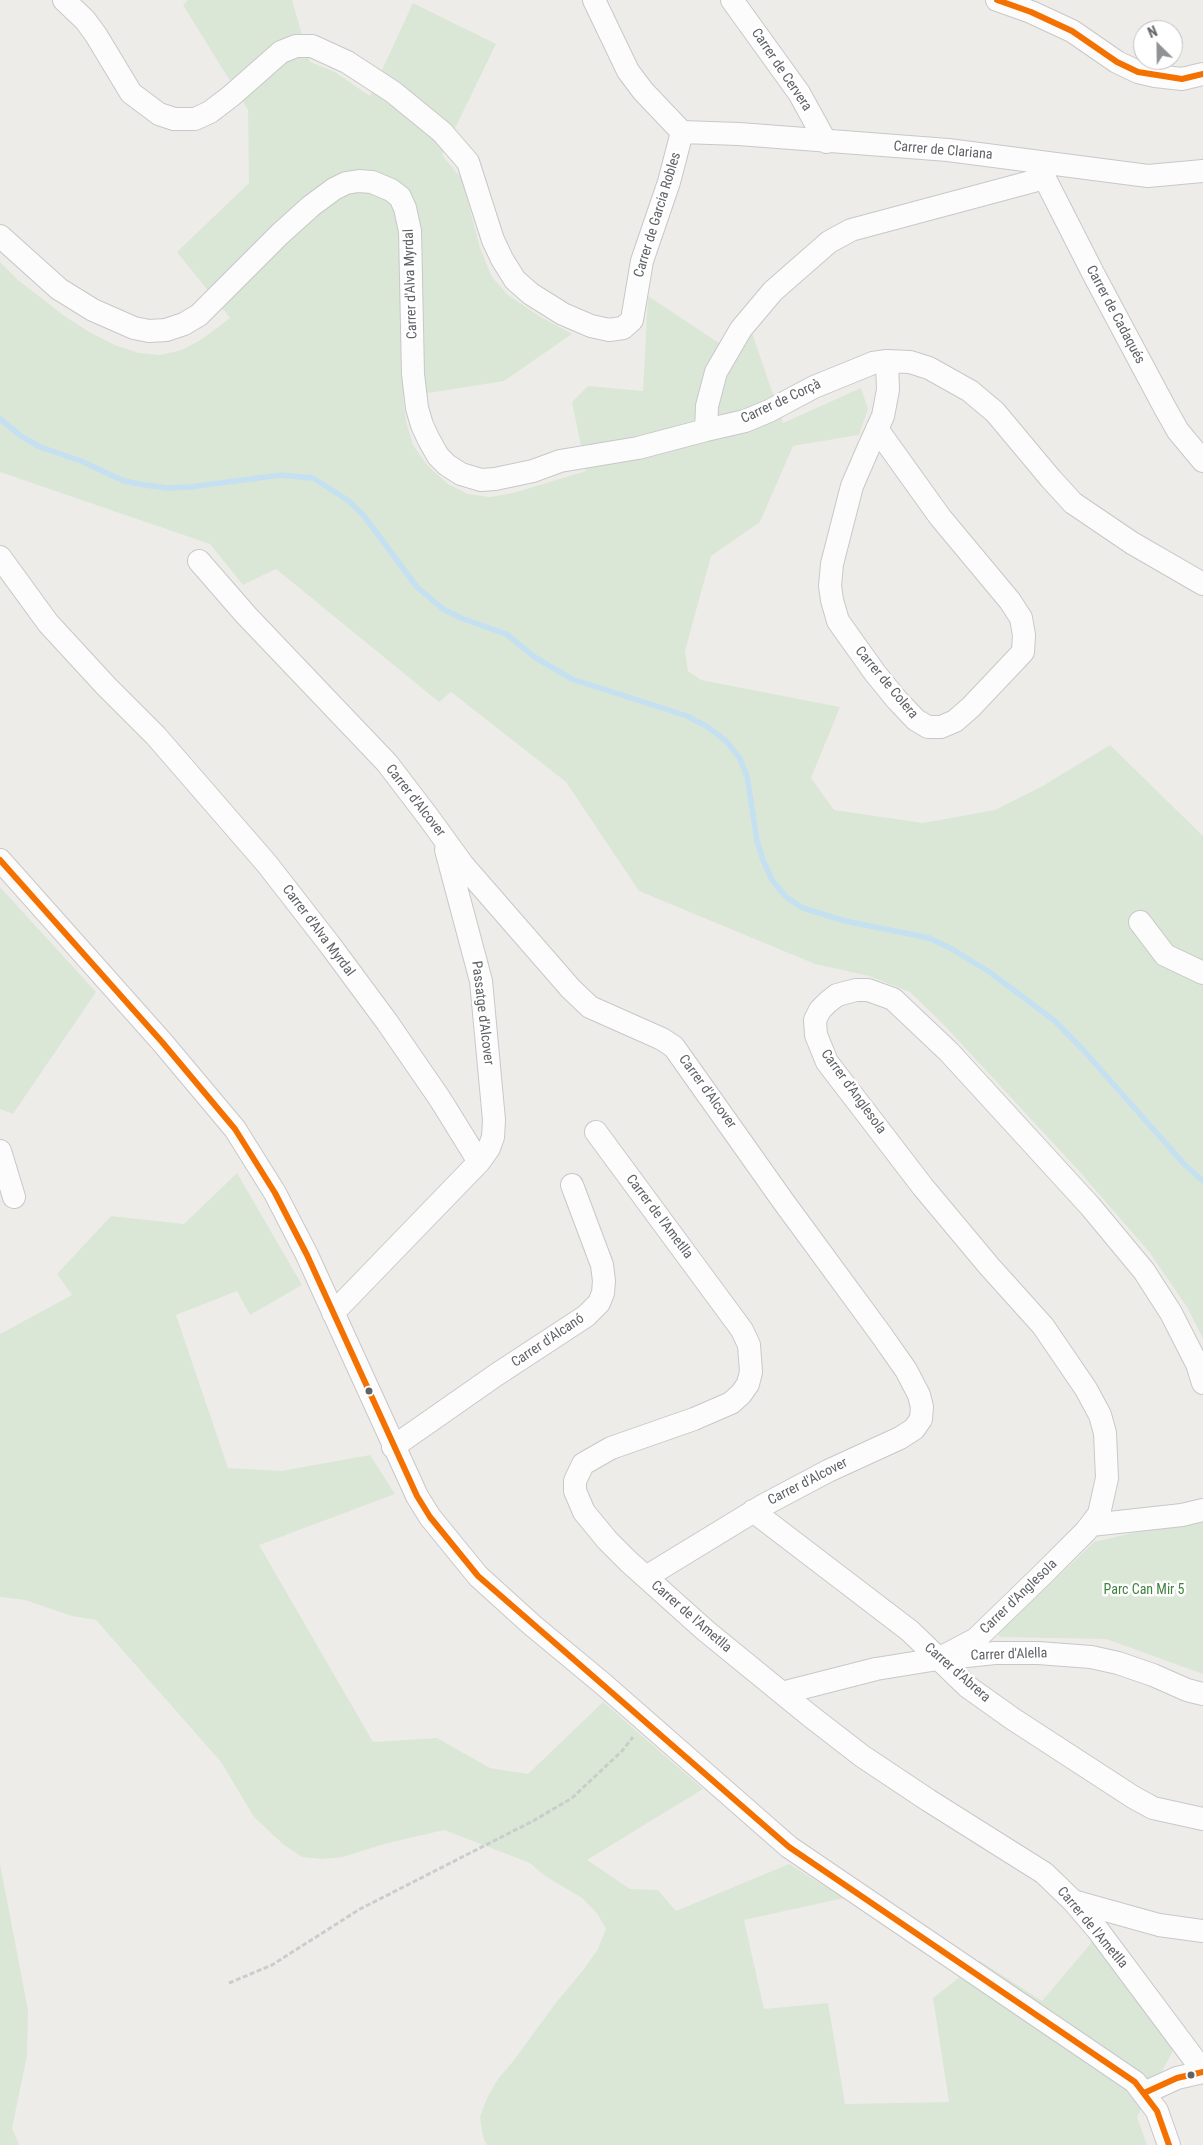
<!DOCTYPE html>
<html>
<head>
<meta charset="utf-8">
<style>
  body { margin:0 }
  #map { position:relative; width:1203px; height:2145px; overflow:hidden; background:#eeece9; font-family:"Roboto Condensed",sans-serif }
  canvas { display:block }
  .north { position:absolute; left:1133px; top:20px; width:50px; height:50px; box-sizing:border-box; background:#fff; border:1px solid #bfc0c2; border-radius:50%; rotate:337deg; font-size:14px; font-weight:700; line-height:20px; text-align:center; color:#5f6266 }
  .north::after { content:''; display:block; margin:auto; width:18px; height:22px; background:#919294; clip-path:polygon(50% 0,100% 100%,50% 72%,0 100%) }
</style>
</head>
<body>
<div id="map">
<canvas width="1203" height="2145"></canvas>
<div class="north">N</div>
</div>
<script>
const context = document.querySelector('canvas').getContext('2d');
context.lineJoin = 'round';
function paint(path, color) { context.fillStyle = color; context.fill(path, 'evenodd'); }
const toPath = rows => new Path2D(rows.map(r => 'M' + r).join(''));
function strokePath(path, color, width, dash) { context.strokeStyle = color; context.lineWidth = width; context.lineCap = dash ? 'butt' : 'round'; context.setLineDash(dash || []); context.stroke(path); }
function label(font, color, halo, rows, align = 'center') {
  context.font = font + ' "Roboto Condensed",sans-serif'; context.lineWidth = 5; context.setLineDash([]); context.textBaseline = 'middle'; context.strokeStyle = halo; context.fillStyle = color; for (const [text, x, y, turn = 0] of rows) {
    context.save(); context.translate(x, y); context.rotate((+turn || 0) * Math.PI / 180); context.textAlign = isNaN(turn) ? turn : align; if (halo) context.strokeText(text, 0, 0); context.fillText(text, 0, 0); context.restore();
  }
}
paint(toPath([
  [188,0,292,0,310,62,335,72,370,96,413,3,496,44,442,155,462,179,480,248,492,277,507,294,539,316,572,334,504,381,403,397,406,421,413,445,427,465,448,484,468,494,490,497,513,493,586,471,572,402,588,386,643,391,648,296,737,355,752,333,783,423,861,388,868,409,859,435,793,446,760,522,711,556,685,651,688,671,701,680,840,707,811,778,834,810,923,823,995,810,1041,787,1110,745,1203,836,1203,1339,1187,1307,1150,1253,1079,1171,943,1024,910,992,869,976,815,964,639,891,566,782,451,692,439,702,276,569,243,585,210,544,0,472,0,262,18,280,63,315,91,333,115,345,139,353,160,355,182,350,202,339,230,318,177,252,249,183,248,110,183,5],
  [0,887,96,992,13,1114,0,1109],
  [237,1173,302,1285,250,1315,237,1291,176,1315,228,1468,281,1471,370,1455,395,1494,259,1545,373,1742,437,1738,490,1768,528,1774,603,1702,703,1789,587,1860,630,1889,658,1890,676,1911,789,1864,844,1898,744,1920,764,2009,828,2003,845,2104,949,2102,933,1998,980,1961,1042,2001,1092,1942,1174,2049,1137,2117,1147,2145,487,2145,483,2137,480,2117,487,2098,498,2079,514,2060,555,2004,584,1969,598,1949,606,1929,597,1913,582,1898,545,1876,530,1863,444,1830,384,1844,343,1857,322,1859,302,1857,284,1845,254,1817,221,1762,96,1620,72,1616,25,1600,0,1597,0,1334,72,1295,57,1274,111,1216,184,1224],
  [1203,1516,1203,1674,1106,1639,999,1637,999,1633,1094,1542],
  [0,1864,28,2010,27,2056,12,2128,19,2145,0,2145]
]), '#dae7d6');
strokePath(toPath([
  [0,419,21,436,40,447,81,461,124,481,145,485,167,488,190,487,281,475,313,478,349,501,364,516,417,587,443,609,461,618,506,634,536,658,572,679,687,716,708,727,726,741,739,757,747,776,757,841,763,860,772,880,786,897,803,908,845,921,929,938,950,948,988,971,1055,1021,1085,1052,1184,1164,1203,1181]
]), '#c4e0f1', 5.5);
const minor = toPath([
  [64,0,85,20,96,35,131,93,159,114,174,119,195,119,210,112,231,96,281,52,296,46,312,46,347,62,393,92,442,132,468,162,493,240,502,259,515,280,531,294,563,314,591,326,609,330,623,328,632,320,642,261,669,182,682,132],
  [594,0,628,71,643,91,682,132],
  [732,0,799,93,826,142],
  [997,0,1031,12,1072,31,1117,62,1138,72,1155,76,1182,79,1203,74],
  [682,132,739,134,948,150,1148,176,1203,171],
  [1038,165,1094,275,1165,408,1178,431,1203,461],
  [1045,178,851,230,829,242,773,291,741,329,716,372,707,406,706,430,745,421,769,411,814,387,873,363,887,361,910,362,929,368,970,391,995,412,1051,479,1073,503,1132,543,1203,584],
  [0,236,59,289,93,310,134,328,149,331,166,330,184,324,199,315,280,234,311,206,334,189,346,183,359,181,372,182,391,190,400,197,405,208,410,231,413,374,417,408,422,425,429,440,438,456,447,465,461,474,481,480,495,479,533,471,560,461,638,448,706,430],
  [877,429,940,517,1010,601,1021,618,1024,635,1023,652,971,707,955,721,941,727,928,727,916,720,897,700,875,673,838,621,832,600,830,586,832,564,852,486,868,449,883,416,888,390,887,361],
  [0,557,48,623,106,686,156,736,267,864,330,945,387,1022,440,1099,479,1162,333,1313],
  [199,561,246,615,387,763,429,818,463,865,571,989,590,1007,662,1039,674,1047,783,1201,880,1333,906,1370,919,1395,922,1407,921,1419,914,1429,900,1438,828,1471,764,1505,646,1577],
  [446,850,481,981,494,1120,493,1137,489,1148,479,1162],
  [0,860,162,1042,235,1129,275,1193,307,1255,417,1496,430,1517,478,1576,532,1625,602,1683,789,1847,1135,2082,1157,2111,1169,2145],
  [1140,922,1165,955,1203,973],
  [596,1132,742,1330,749,1345,751,1372,748,1384,741,1394,731,1403,694,1419,611,1448,583,1464,575,1481,575,1491,584,1512,607,1540,629,1562,706,1631,809,1715,862,1756,928,1800,1044,1873,1073,1901,1097,1929,1203,2071],
  [0,1151,14,1197],
  [393,1447,496,1375,586,1316,599,1303,603,1293,604,1281,602,1265,572,1185],
  [753,1511,910,1631,968,1687,1013,1719,1133,1797,1153,1808,1203,1819],
  [1091,1525,1182,1515,1203,1510],
  [938,1659,976,1639,1042,1575,1086,1531,1099,1514,1107,1478,1105,1433,1100,1415,1086,1389,1043,1326,989,1266,923,1187,827,1062,816,1035,815,1020,820,1010,828,1002,837,995,856,990,868,990,893,999,949,1052,1090,1206,1144,1271,1171,1313,1197,1364,1203,1383],
  [782,1693,876,1669,938,1659,995,1653,1038,1653,1091,1657,1118,1663,1153,1675,1187,1690,1203,1694],
  [1073,1901,1159,1925,1203,1931],
  [1144,2093,1177,2078,1203,2072]
]);
strokePath(minor, '#c8c8c8', 24);
strokePath(toPath([
  [229,1983,272,1965,360,1909,533,1821,572,1798,622,1751,633,1737]
]), '#cacecb', 3, [5, 2.5]);
strokePath(minor, '#fcfcfc', 22);
strokePath(toPath([
  [997,0,1031,12,1072,31,1117,62,1138,72,1182,79,1203,74],
  [0,860,162,1042,235,1129,275,1193,307,1255,417,1496,430,1517,478,1576,789,1847,1135,2082,1157,2111,1169,2145],
  [1144,2093,1177,2078,1203,2072]
]), '#f47100', 6);
for (const [x, y, r, color] of [
  [369,1391,4.5,"#5f6266"],
  [1191,2075,4.5,"#5f6266"]
]) { const dot = new Path2D(); dot.arc(x, y, r, 0, 2 * Math.PI); context.fillStyle = color; context.fill(dot); strokePath(dot, '#fff', 2); }
label('14px', '#5f6266', '#fff', [
  ["Carrer de Cervera",781,70,56],
  ["Carrer de Clariana",943,151,5],
  ["Carrer de Garcia Robles",658,215,-73],
  ["Carrer d'Alva Myrdal",411,284,-92],
  ["Carrer de Cadaqués",1115,315,62],
  ["Carrer de Corçà",781,402,-25],
  ["Carrer de Colera",886,683,50],
  ["Carrer d'Alcover",415,801,52],
  ["Carrer d'Alva Myrdal",318,931,53],
  ["Passatge d'Alcover",482,1013,83],
  ["Carrer d'Alcover",707,1092,54],
  ["Carrer d'Anglesola",853,1092,54],
  ["Carrer de l'Ametlla",659,1217,53],
  ["Carrer d'Alcanó",548,1341,-34],
  ["Carrer d'Alcover",808,1482,-27],
  ["Carrer d'Anglesola",1019,1597,-44],
  ["Carrer de l'Ametlla",691,1617,41],
  ["Carrer d'Alella",1009,1655,-2],
  ["Carrer d'Abrera",957,1673,41],
  ["Carrer de l'Ametlla",1092,1928,50]
]);
label('14px', '#418241', '#fff', [
  ["Parc Can Mir 5",1144,1590]
]);
</script>
</body>
</html>
